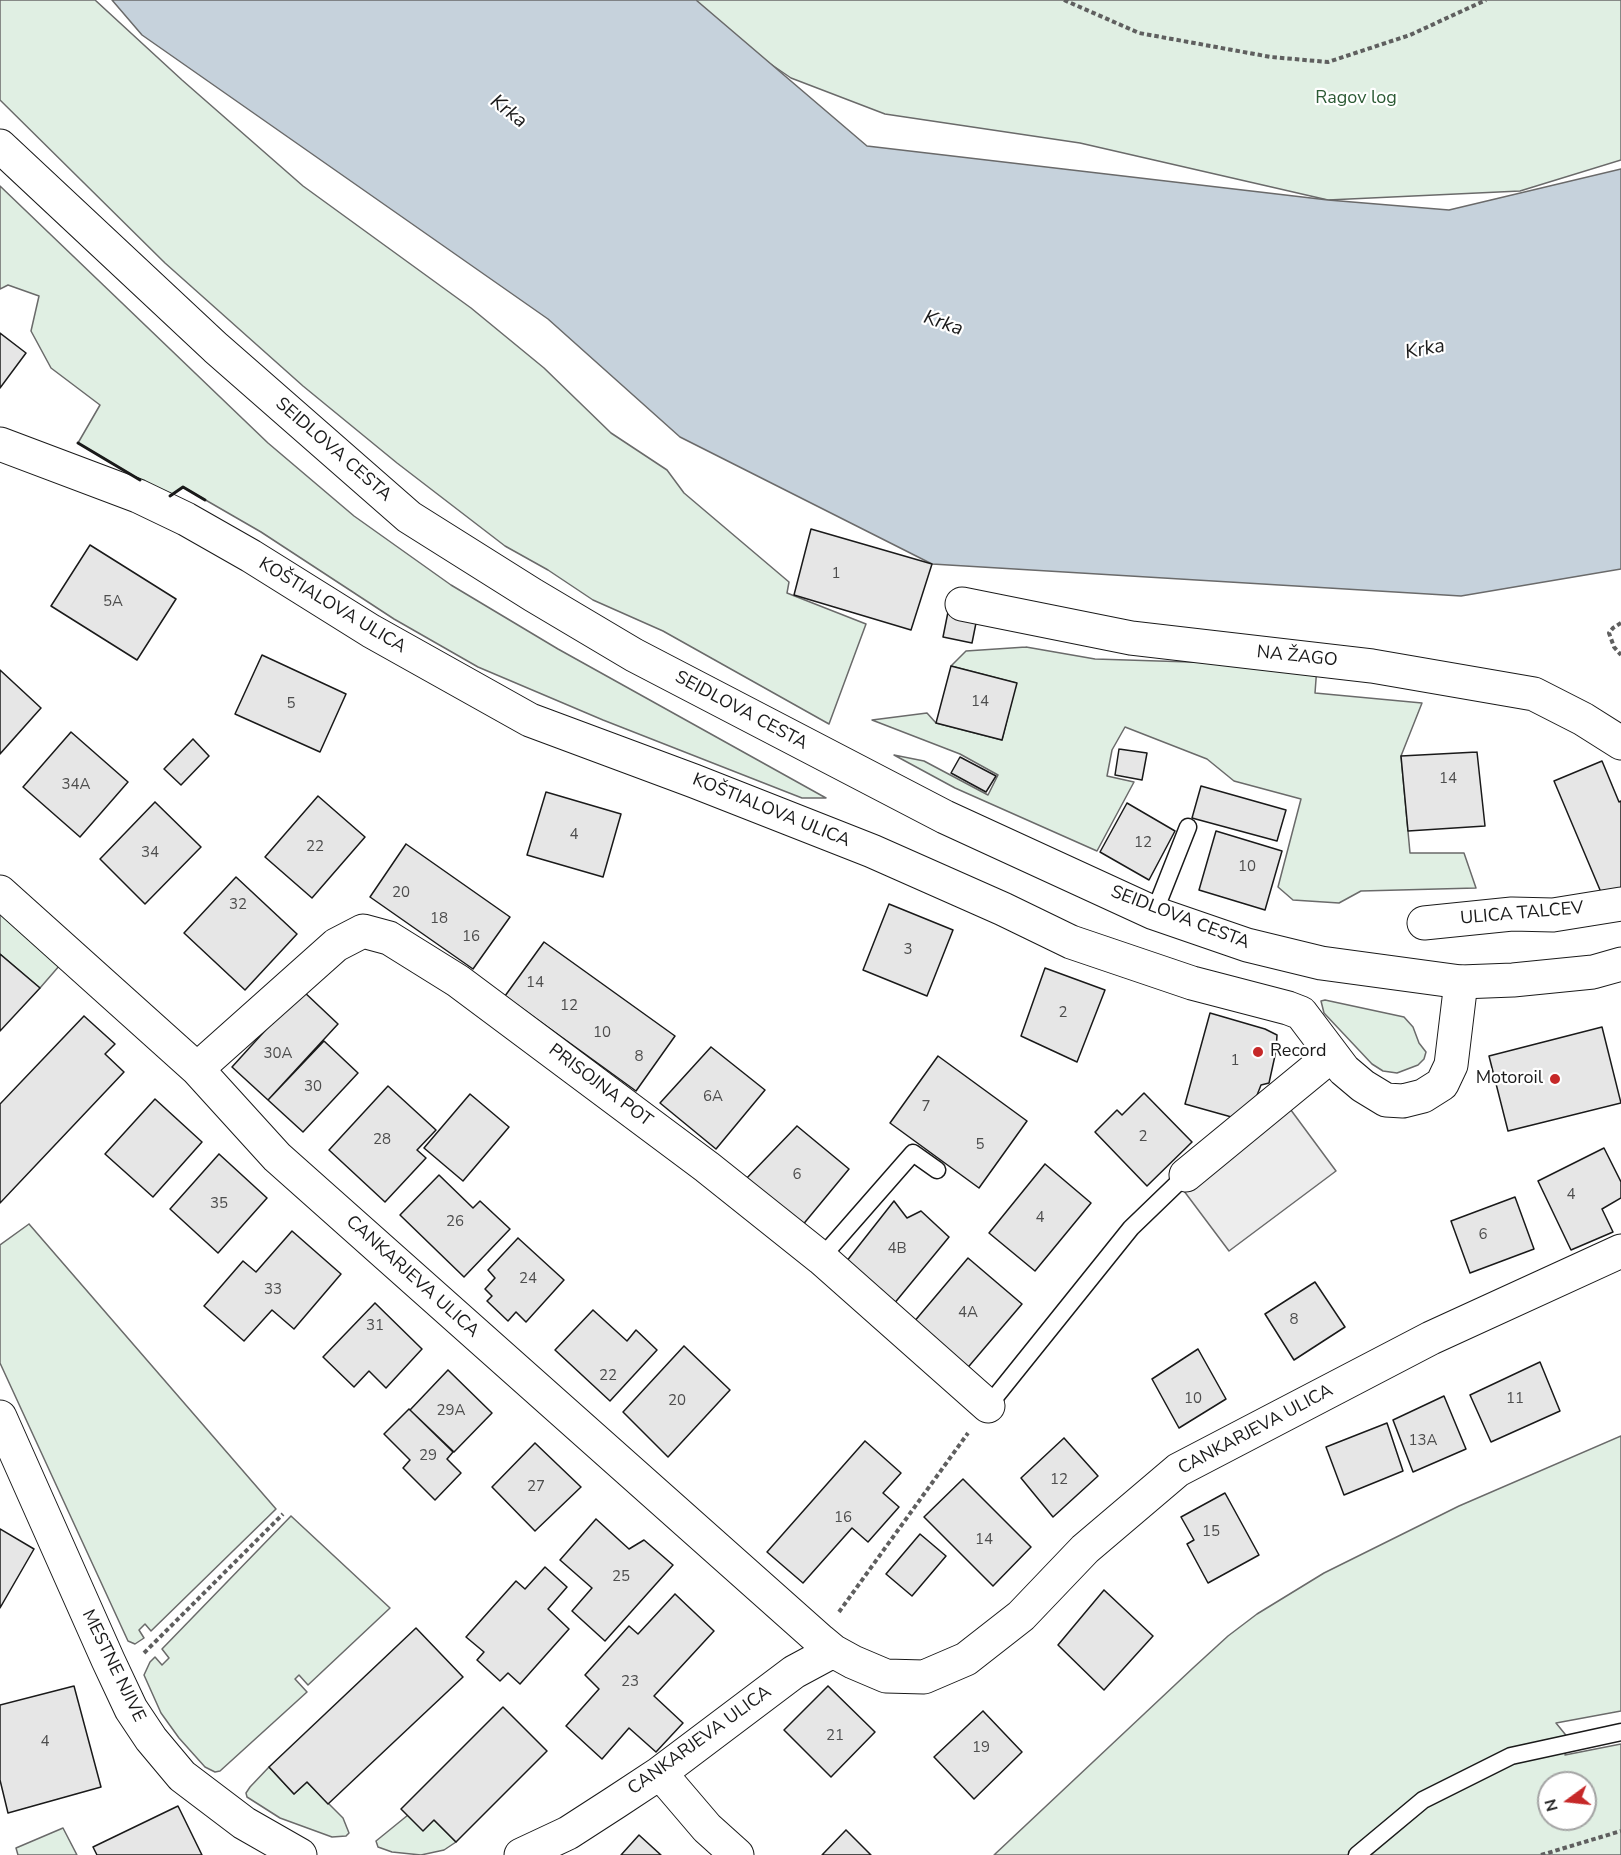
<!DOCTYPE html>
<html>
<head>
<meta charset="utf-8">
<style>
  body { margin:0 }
  #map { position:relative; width:1621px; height:1855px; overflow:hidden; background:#fff; font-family:"Nunito Sans",sans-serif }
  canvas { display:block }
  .north { position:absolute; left:1537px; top:1771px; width:60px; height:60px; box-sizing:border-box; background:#fff; border:2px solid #a3a3a3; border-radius:50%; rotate:255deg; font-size:16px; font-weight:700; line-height:24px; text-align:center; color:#1a1a1a }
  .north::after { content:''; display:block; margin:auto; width:21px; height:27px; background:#c62828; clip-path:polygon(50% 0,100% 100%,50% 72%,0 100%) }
</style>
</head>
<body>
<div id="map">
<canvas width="1621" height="1855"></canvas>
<div class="north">N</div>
</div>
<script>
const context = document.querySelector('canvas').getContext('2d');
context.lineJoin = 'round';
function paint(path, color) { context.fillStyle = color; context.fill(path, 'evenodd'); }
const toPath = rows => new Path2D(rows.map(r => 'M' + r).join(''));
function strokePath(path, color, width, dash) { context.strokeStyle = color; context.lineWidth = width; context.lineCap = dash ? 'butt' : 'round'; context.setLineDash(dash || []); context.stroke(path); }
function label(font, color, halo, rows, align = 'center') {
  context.font = font + ' "Nunito Sans",sans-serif'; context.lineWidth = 4.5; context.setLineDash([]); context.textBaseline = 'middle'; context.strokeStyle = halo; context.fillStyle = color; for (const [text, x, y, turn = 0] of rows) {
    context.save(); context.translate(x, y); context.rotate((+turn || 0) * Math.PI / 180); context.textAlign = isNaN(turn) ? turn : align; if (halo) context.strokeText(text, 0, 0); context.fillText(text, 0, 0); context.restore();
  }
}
const green = toPath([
  [0,0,95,0,182,80,303,186,471,308,544,368,611,433,667,470,684,493,789,582,787,593,866,624,829,724,663,631,593,600,548,570,505,546,397,463,303,386,165,263,0,100,0,0],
  [677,0,1621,0,1621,160,1520,191,1328,200,1080,143,885,114,791,78,677,0],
  [0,186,268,443,354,516,451,585,558,649,826,798,802,798,603,720,478,667,394,619,261,532,183,487,169,497,78,443,100,405,51,368,31,331,39,296,8,285,0,289,0,186],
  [1026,647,1095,659,1317,666,1315,693,1422,703,1401,756,1410,853,1464,853,1476,888,1361,891,1339,903,1293,900,1278,887,1301,799,1234,781,1207,759,1125,727,1112,750,1107,776,1134,782,1097,851,955,788,894,755,924,761,988,795,998,775,960,754,872,720,927,713,936,723,1002,740,1016,683,951,666,966,651,1026,647],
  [0,909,60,965,40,988,0,954,0,909],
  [1325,1000,1404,1017,1413,1027,1419,1043,1426,1052,1424,1059,1418,1065,1397,1073,1383,1071,1372,1064,1324,1013,1321,1001,1325,1000],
  [29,1224,276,1509,151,1631,145,1624,139,1630,144,1638,135,1644,128,1641,0,1363,0,1245,29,1224],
  [1621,1436,1621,1711,1556,1723,1569,1739,1565,1755,1621,1744,1621,1855,994,1855,1193,1668,1228,1636,1257,1614,1324,1573,1459,1506,1621,1436],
  [1549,1783,1585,1783,1585,1819,1549,1819,1549,1783],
  [291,1516,390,1608,308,1685,299,1675,295,1679,307,1692,220,1771,215,1772,205,1767,179,1738,161,1713,144,1675,150,1662,155,1657,162,1665,169,1658,162,1649,291,1516],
  [269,1767,294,1794,307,1782,343,1818,349,1833,346,1836,332,1837,280,1818,247,1797,246,1793,250,1787,269,1767],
  [408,1815,434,1820,456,1842,444,1850,421,1855,392,1852,378,1847,376,1841,408,1815],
  [63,1828,77,1855,18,1855,16,1848,63,1828]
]);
paint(green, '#e0efe3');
strokePath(green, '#6a6a6a', 1.5);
const parking = toPath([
  [1285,1102,1336,1171,1229,1251,1181,1187,1285,1102]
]);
paint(parking, '#ededed');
strokePath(parking, '#6a6a6a', 1.5);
const water = toPath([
  [112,0,696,0,867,146,1328,200,1449,210,1621,169,1621,569,1461,596,932,564,680,437,548,319,142,35,112,0]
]);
paint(water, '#c6d2dc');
strokePath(water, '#6a6a6a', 1.5);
const building = toPath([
  [0,333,26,353,0,388,0,333],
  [811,529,932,564,911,630,794,595,811,529],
  [90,545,176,599,137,660,51,606,90,545],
  [948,612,977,618,972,643,943,637,948,612],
  [262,655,346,694,320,752,235,714,262,655],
  [951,666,1017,683,1002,740,936,723,951,666],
  [0,670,41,708,0,754,0,670],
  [71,732,128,782,80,837,23,787,71,732],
  [193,739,209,756,181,785,164,769,193,739],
  [1119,749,1147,753,1142,780,1115,775,1119,749],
  [1477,752,1485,826,1408,831,1401,756,1477,752],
  [960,757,996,776,986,792,951,773,960,757],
  [1602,761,1619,802,1621,801,1621,889,1603,897,1554,781,1602,761],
  [1201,786,1286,810,1277,841,1192,818,1201,786],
  [546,792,621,814,603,877,527,855,546,792],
  [318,796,365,837,312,898,265,857,318,796],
  [155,802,201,847,145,904,100,859,155,802],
  [1127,803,1175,831,1149,880,1100,852,1127,803],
  [1216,831,1282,851,1265,910,1199,890,1216,831],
  [406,844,510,917,473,969,370,897,406,844],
  [236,877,297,934,245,990,184,933,236,877],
  [889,904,953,930,927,996,863,970,889,904],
  [544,942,675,1036,636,1091,505,996,544,942],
  [0,954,40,988,0,1031,0,954],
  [1045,968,1105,990,1077,1062,1021,1036,1045,968],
  [302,990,338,1024,268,1100,232,1067,302,990],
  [1210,1013,1265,1029,1277,1035,1276,1051,1269,1083,1261,1085,1252,1108,1235,1118,1185,1104,1210,1013],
  [84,1016,115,1044,105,1054,124,1072,0,1203,0,1104,84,1016],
  [1602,1027,1621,1103,1508,1131,1489,1056,1602,1027],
  [324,1041,358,1073,303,1132,268,1100,324,1041],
  [711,1047,765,1090,716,1149,660,1103,711,1047],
  [938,1056,1027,1121,979,1188,890,1123,938,1056],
  [388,1086,436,1130,417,1150,426,1158,385,1202,329,1150,388,1086],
  [1144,1093,1192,1142,1147,1186,1095,1132,1117,1110,1122,1115,1144,1093],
  [470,1094,509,1127,463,1181,424,1148,470,1094],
  [155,1099,202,1142,153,1197,105,1154,155,1099],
  [797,1126,849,1169,801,1227,744,1181,797,1126],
  [1604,1148,1621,1182,1621,1198,1602,1209,1613,1232,1571,1250,1538,1181,1604,1148],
  [219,1154,267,1198,218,1253,170,1209,219,1154],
  [1045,1164,1091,1203,1035,1271,989,1233,1045,1164],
  [439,1175,473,1208,480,1201,510,1229,464,1277,400,1215,439,1175],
  [1515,1197,1534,1249,1470,1273,1451,1221,1515,1197],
  [894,1201,907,1218,921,1211,949,1237,893,1305,846,1262,894,1201],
  [292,1231,341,1274,294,1329,272,1310,244,1341,204,1306,243,1261,256,1272,292,1231],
  [518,1238,564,1280,526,1322,516,1312,508,1321,487,1301,492,1296,485,1289,495,1278,488,1270,518,1238],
  [968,1258,1022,1304,964,1372,913,1323,968,1258],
  [1315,1282,1345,1327,1294,1360,1265,1314,1315,1282],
  [375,1303,422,1349,386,1388,369,1371,354,1387,323,1357,375,1303],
  [593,1310,627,1341,636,1330,657,1350,610,1401,555,1350,593,1310],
  [684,1346,730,1390,668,1457,623,1412,684,1346],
  [1198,1349,1226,1399,1179,1428,1152,1379,1198,1349],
  [1540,1362,1560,1411,1491,1442,1470,1395,1540,1362],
  [448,1370,492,1413,454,1452,410,1410,448,1370],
  [1444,1396,1466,1449,1413,1472,1393,1420,1444,1396],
  [409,1409,453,1452,447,1459,461,1473,435,1500,403,1468,410,1460,384,1434,409,1409],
  [1387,1423,1403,1471,1344,1495,1326,1447,1387,1423],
  [1064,1438,1098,1476,1053,1517,1021,1478,1064,1438],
  [865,1441,901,1473,883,1493,899,1507,868,1542,852,1528,803,1583,767,1552,865,1441],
  [535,1443,581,1487,535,1531,492,1487,535,1443],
  [963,1479,1031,1547,993,1586,924,1517,963,1479],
  [1225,1493,1259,1555,1208,1583,1187,1544,1194,1540,1181,1517,1225,1493],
  [596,1519,629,1549,644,1540,673,1565,605,1641,572,1611,592,1588,560,1560,596,1519],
  [0,1529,34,1549,0,1608,0,1529],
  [920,1534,946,1556,912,1596,886,1574,920,1534],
  [545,1567,567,1587,548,1609,569,1629,520,1684,508,1673,500,1681,477,1660,484,1652,466,1637,516,1581,525,1589,545,1567],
  [1104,1590,1153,1636,1104,1690,1058,1645,1104,1590],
  [675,1594,714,1631,654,1696,683,1723,656,1752,629,1728,602,1759,566,1726,599,1689,585,1675,629,1626,638,1634,675,1594],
  [416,1628,463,1677,328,1804,307,1782,294,1794,269,1767,416,1628],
  [74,1686,101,1787,8,1813,0,1780,0,1705,74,1686],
  [828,1686,875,1732,831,1777,784,1730,828,1686],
  [503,1707,547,1751,456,1842,434,1820,423,1831,401,1809,503,1707],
  [983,1711,1022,1752,974,1799,934,1757,983,1711],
  [178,1806,202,1855,97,1855,93,1847,178,1806],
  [846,1830,871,1855,822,1855,846,1830],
  [639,1835,661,1855,621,1855,639,1835]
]);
paint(building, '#e6e6e6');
strokePath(building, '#1a1a1a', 1.5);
const service = toPath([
  [1154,913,1188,827],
  [821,1258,913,1153,937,1170],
  [988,1406,1131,1228,1186,1175],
  [1357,1855,1423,1800,1511,1756,1621,1732]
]);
const minor = toPath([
  [0,444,138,496,186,519,251,556,371,631,530,720,694,781,872,851,1003,909,1071,942,1192,983,1288,1008,1301,1013,1344,1070,1363,1086,1386,1100,1403,1101,1423,1096,1442,1084,1451,1065,1461,982],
  [962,604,1131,638,1372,666,1534,694,1583,719,1621,743],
  [0,892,197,1069,277,1157,821,1641,833,1651,853,1662,886,1676,924,1677,966,1659,1021,1616,1085,1549,1178,1470,1431,1338,1621,1251],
  [1424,923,1512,914,1553,915,1621,904],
  [197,1069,336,945,363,931,389,938,458,981,707,1167,821,1258,988,1406],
  [1186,1175,1332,1055],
  [0,1417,108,1660,131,1709,151,1739,182,1776,244,1823,300,1855],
  [660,1773,707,1828,737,1855],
  [521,1855,568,1833,616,1802,660,1773,794,1672,833,1651]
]);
const tertiary = toPath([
  [0,146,216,348,409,517,533,595,634,655,945,817,1154,913,1247,945,1321,963,1461,982,1513,980,1593,972,1621,964]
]);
strokePath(service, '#1a1a1a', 19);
strokePath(minor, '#1a1a1a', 35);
strokePath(tertiary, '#1a1a1a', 35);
strokePath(toPath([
  [1064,0,1139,33,1271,57,1328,62,1410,35,1486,0],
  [1621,623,1613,628,1609,633,1614,647,1621,655],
  [839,1612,968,1433],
  [144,1653,283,1514],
  [1541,1855,1621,1831]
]), '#5f5f5f', 4, [4.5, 3]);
strokePath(service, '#fff', 16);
strokePath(minor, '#fff', 33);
strokePath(tertiary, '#fff', 33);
strokePath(toPath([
  [78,443,140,480],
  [170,496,183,487,205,500]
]), '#1a1a1a', 3);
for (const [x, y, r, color] of [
  [1258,1052,6,"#c62828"],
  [1555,1079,6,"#c62828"]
]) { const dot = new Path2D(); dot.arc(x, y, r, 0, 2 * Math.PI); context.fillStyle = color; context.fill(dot); strokePath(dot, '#fff', 2); }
label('15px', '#4d4d4d', null, [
  ["1",836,574],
  ["5A",113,602],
  ["14",980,702],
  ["5",291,704],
  ["14",1448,779],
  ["34A",76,785],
  ["4",574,835],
  ["12",1143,843],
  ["22",315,847],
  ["34",150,853],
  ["10",1247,867],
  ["20",401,893],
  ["32",238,905],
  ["18",439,919],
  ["16",471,937],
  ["3",908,950],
  ["14",535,983],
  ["12",569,1006],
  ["2",1063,1013],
  ["10",602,1033],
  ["30A",278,1054],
  ["8",639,1057],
  ["1",1235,1061],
  ["30",313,1087],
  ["6A",713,1097],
  ["7",926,1107],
  ["2",1143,1137],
  ["28",382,1140],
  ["5",980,1145],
  ["6",797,1175],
  ["4",1571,1195],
  ["35",219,1204],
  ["4",1040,1218],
  ["26",455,1222],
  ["6",1483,1235],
  ["4B",897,1249],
  ["24",528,1279],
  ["33",273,1290],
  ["4A",968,1313],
  ["8",1294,1320],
  ["31",375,1326],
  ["22",608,1376],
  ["10",1193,1399],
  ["11",1515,1399],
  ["20",677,1401],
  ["29A",451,1411],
  ["13A",1423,1441],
  ["29",428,1456],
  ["12",1059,1480],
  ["27",536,1487],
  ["16",843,1518],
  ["15",1211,1532],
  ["14",984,1540],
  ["25",621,1577],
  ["23",630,1682],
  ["21",835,1736],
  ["4",45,1742],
  ["19",981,1748]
]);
label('18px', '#2b5a34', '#fff', [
  ["Ragov log",1356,99]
]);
label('18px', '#1a1a1a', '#fff', [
  ["SEIDLOVA CESTA",333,450,41],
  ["KOŠTIALOVA ULICA",332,606,31],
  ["NA ŽAGO",1297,657,6],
  ["SEIDLOVA CESTA",741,711,28],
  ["KOŠTIALOVA ULICA",771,811,22],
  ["ULICA TALCEV",1522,914,-5],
  ["SEIDLOVA CESTA",1180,918,21],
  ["PRISOJNA POT",600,1086,37],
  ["CANKARJEVA ULICA",412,1277,42],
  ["CANKARJEVA ULICA",1256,1430,-28],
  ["MESTNE NJIVE",113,1666,64],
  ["CANKARJEVA ULICA",700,1741,-36]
]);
label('18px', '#1a1a1a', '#fff', [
  ["Record",1270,1052],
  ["Motoroil",1543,1079,"right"]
], 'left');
label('italic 20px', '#1a1a1a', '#fff', [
  ["Krka",508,112,38],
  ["Krka",943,324,19],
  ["Krka",1425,350,-11]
]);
</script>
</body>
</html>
